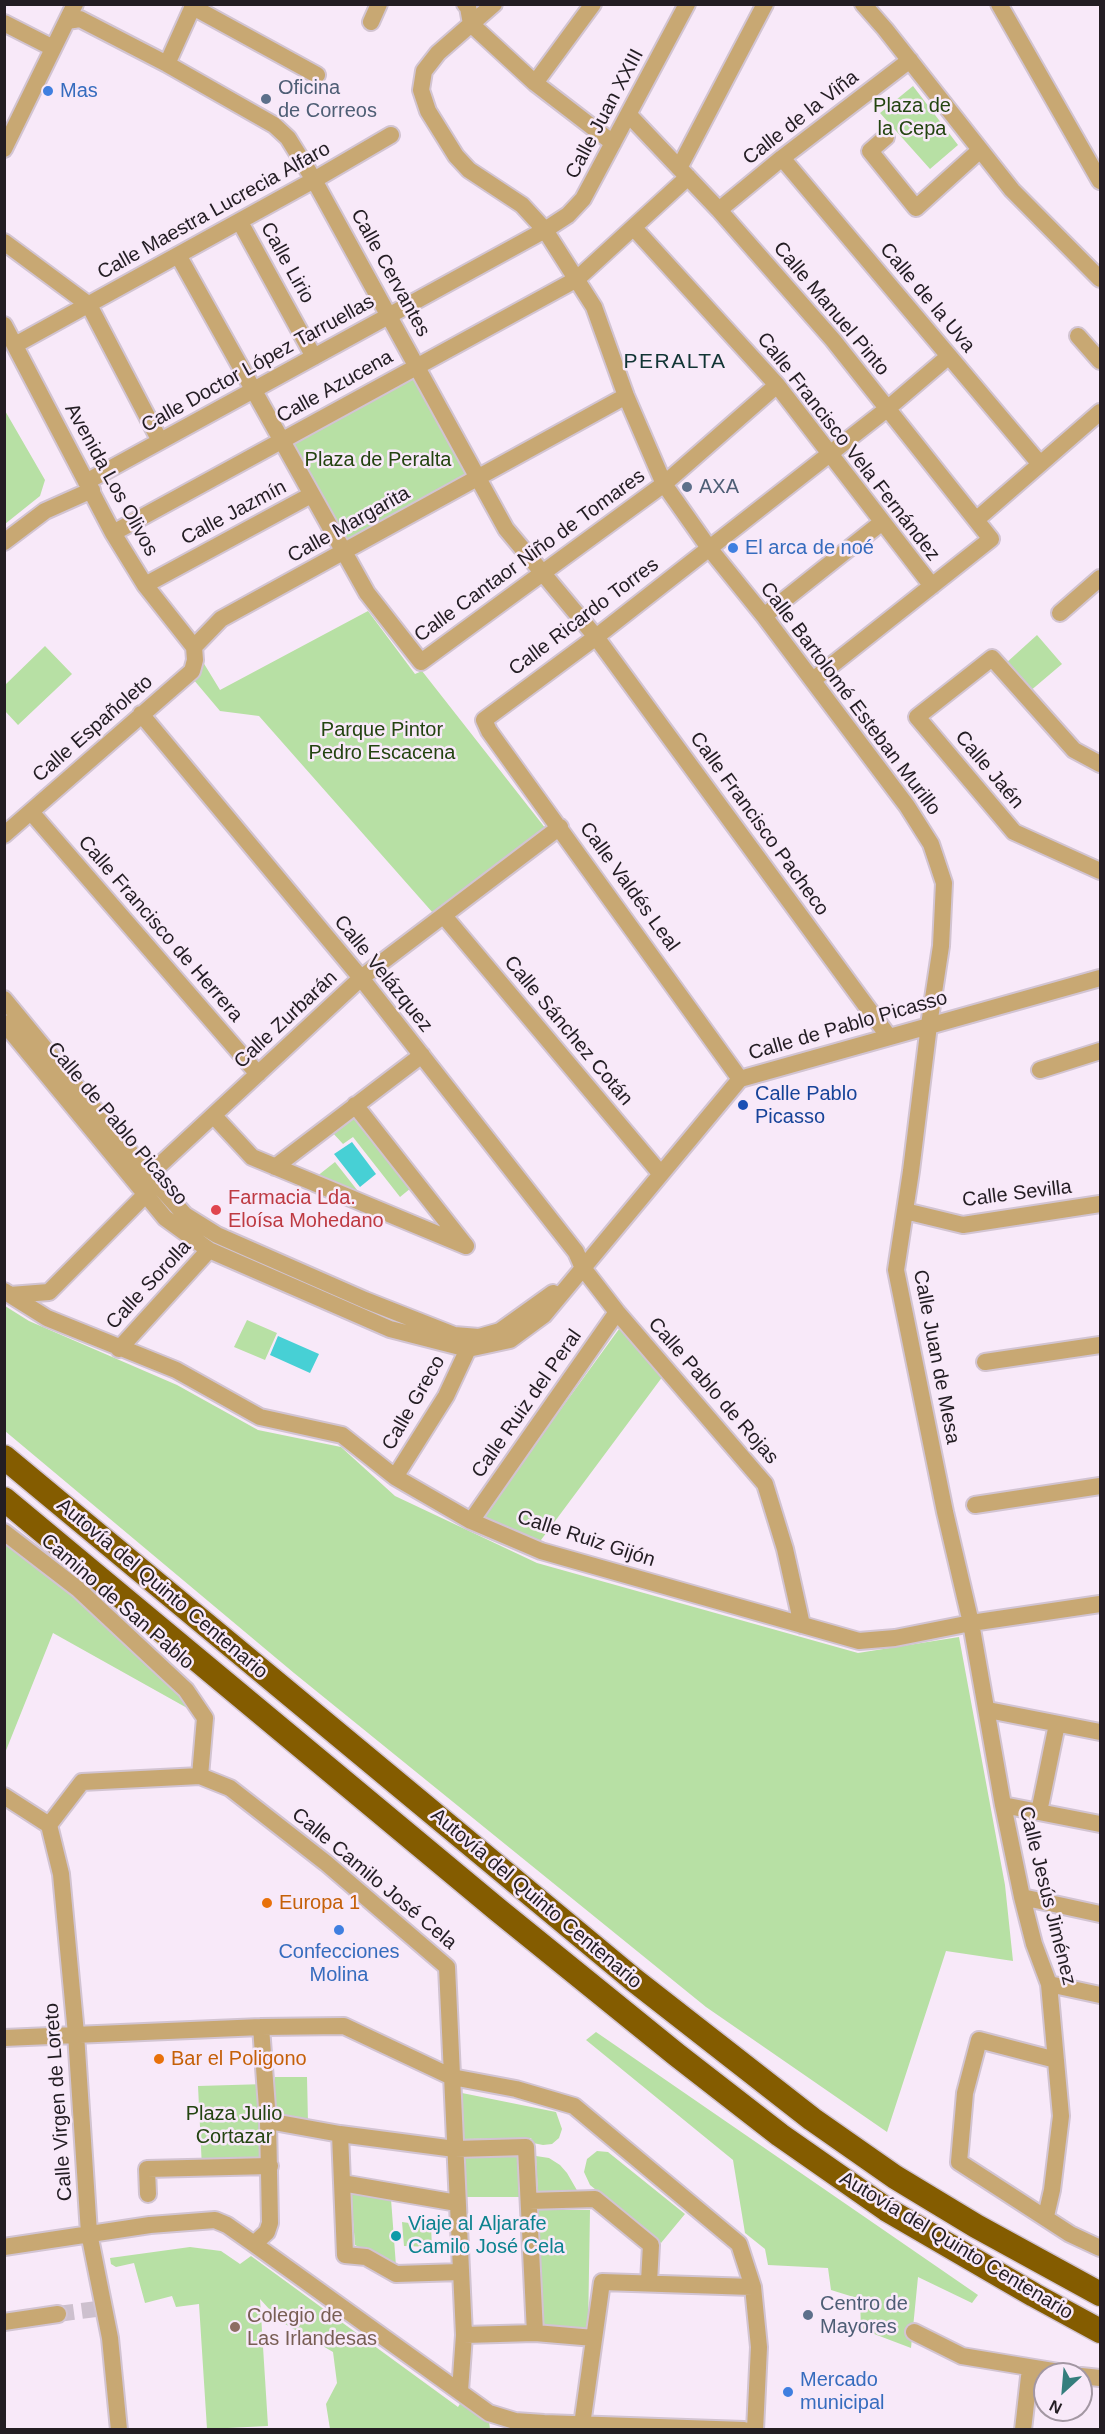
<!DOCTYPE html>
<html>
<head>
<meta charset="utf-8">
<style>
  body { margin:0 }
  #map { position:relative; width:1105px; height:2434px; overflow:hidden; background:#f8e9f9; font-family:Helvetica,sans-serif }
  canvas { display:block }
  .frame { position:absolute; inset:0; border:6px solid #231d23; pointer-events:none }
  .north { position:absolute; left:1033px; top:2362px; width:60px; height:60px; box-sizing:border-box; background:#f8e9f9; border:2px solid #a397a3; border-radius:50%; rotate:206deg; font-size:16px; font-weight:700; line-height:24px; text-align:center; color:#231d23 }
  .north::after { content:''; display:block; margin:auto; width:21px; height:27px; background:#357e7d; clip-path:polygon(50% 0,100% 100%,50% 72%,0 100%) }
</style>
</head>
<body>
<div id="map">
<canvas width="1105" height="2434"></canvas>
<div class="frame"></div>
<div class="north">N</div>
</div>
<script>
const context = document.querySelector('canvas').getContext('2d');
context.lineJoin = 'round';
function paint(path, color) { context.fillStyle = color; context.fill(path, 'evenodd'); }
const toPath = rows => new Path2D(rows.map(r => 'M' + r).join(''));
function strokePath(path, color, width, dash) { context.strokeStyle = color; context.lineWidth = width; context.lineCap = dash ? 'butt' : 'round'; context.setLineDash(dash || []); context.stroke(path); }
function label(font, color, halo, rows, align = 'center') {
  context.font = font + ' Helvetica,sans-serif'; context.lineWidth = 5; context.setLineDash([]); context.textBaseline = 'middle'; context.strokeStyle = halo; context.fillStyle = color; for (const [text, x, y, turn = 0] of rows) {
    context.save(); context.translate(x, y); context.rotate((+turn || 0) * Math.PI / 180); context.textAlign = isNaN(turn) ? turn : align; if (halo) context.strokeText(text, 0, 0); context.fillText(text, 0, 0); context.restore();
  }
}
paint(toPath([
  [913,86,958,145,930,169,880,113],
  [412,375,469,478,346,545,288,442],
  [4,409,45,480,40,496,5,524],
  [368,611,415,674,422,671,546,829,433,913,259,716,220,711,193,679,203,662,220,690],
  [1037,635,1062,664,1029,692,1005,664],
  [45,646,72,674,18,725,5,711,5,685],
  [355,1113,411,1188,400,1197,353,1137,343,1144,331,1131],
  [335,1162,361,1195,316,1177],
  [5,1306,29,1321,177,1385,258,1430,341,1447,395,1496,537,1563,858,1653,959,1637,1005,1885,1013,1961,946,1951,887,2132,706,2007,294,1673,5,1431],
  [247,1320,277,1333,265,1360,234,1347],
  [619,1329,663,1376,538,1544,481,1519],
  [5,1532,78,1589,205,1718,53,1633,5,1753],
  [596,2032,978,2295,972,2303,918,2277,911,2348,861,2329,860,2299,831,2290,828,2268,768,2265,765,2249,745,2233,733,2160,586,2040],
  [275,2077,307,2077,308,2123,275,2118],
  [266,2084,268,2166,202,2168,198,2086],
  [462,2093,556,2112,562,2129,559,2138,552,2144,543,2145,533,2143,531,2138,463,2139],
  [597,2151,608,2152,685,2214,661,2243,590,2185,584,2172,587,2159],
  [519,2154,520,2197,464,2197,462,2158],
  [536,2156,549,2158,560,2165,567,2173,578,2192,538,2195],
  [351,2194,391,2199,396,2266,355,2245],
  [536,2210,590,2210,588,2331,541,2326],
  [402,2222,431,2226,432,2247,404,2246],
  [190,2247,221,2251,240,2264,251,2256,458,2407,461,2402,489,2422,490,2429,330,2429,326,2404,337,2383,333,2352,280,2321,260,2299,268,2426,207,2429,199,2304,176,2307,172,2296,145,2303,134,2263,116,2267,111,2264,110,2258]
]), '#b7e0a4');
paint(toPath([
  [352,1142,376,1174,360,1187,334,1154],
  [278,1336,319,1354,310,1373,270,1355]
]), '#47d0d5');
strokePath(toPath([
  [58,2314,104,2308]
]), '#cdc0ce', 16, [16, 8]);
const minor = toPath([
  [465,4,468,7,471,24,535,83,613,143],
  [494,4,438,53,424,71,421,90,428,111,456,156,469,170,522,205,545,230,594,307,626,396,664,484,709,548,764,616,907,806,931,844,944,883,941,946,929,1025,911,1171,896,1270,945,1512,971,1623,1003,1805,1022,1897,1034,1944,1049,1984,1061,2116,1052,2190,1046,2216],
  [863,4,885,29,1012,190,1100,279],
  [999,4,1100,181],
  [193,7,317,75],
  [67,21,80,19,167,64,274,125,288,138,314,180,506,529,596,637,889,1037],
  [371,22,379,4],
  [4,23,53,48],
  [167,64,194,4],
  [535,83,593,4],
  [629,115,719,210,833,340,991,539,813,680],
  [886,137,870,151,916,208,979,151],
  [4,149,75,4],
  [782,158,1040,464],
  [679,168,765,4],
  [719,210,782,158,910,60],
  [240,222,314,357],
  [634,228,777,385,932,586],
  [4,242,89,305,160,441],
  [178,255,367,593,421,662,664,484,777,385],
  [4,325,113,533,145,585,194,647],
  [1078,336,1100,361],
  [15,345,314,180,391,135],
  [86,482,545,230,568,215,583,199,687,4],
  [976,520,1100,412],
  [113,533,577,279,688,177],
  [4,542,45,511,92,490],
  [145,585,311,495],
  [1060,613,1100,578],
  [764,616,881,523],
  [194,647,221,619,626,396],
  [141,714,361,978,576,1252,583,1268,617,1312,765,1484,785,1549,802,1625],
  [1100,764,1074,750,992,658,917,717,1014,832,1100,871],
  [31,812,258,1074],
  [4,835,192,671,195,660,194,647],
  [444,916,660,1173],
  [4,999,149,1175,185,1215,217,1235,365,1300,454,1335,479,1337,500,1331,553,1293],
  [4,1023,165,1218,209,1250,390,1329,468,1349,510,1340,544,1315,740,1079,1100,978],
  [1040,1070,1100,1051],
  [740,1079,489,731,484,720,596,637,887,409,949,356],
  [355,1105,465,1245],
  [214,1116,252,1157,466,1246],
  [275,1167,422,1055],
  [905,1211,963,1225,1100,1204],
  [4,1291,47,1318,176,1370,260,1417,342,1435,395,1477,471,1521,541,1551,859,1641,895,1638,971,1623,1100,1604],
  [49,1292,146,1194,149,1175,361,978,560,827],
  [10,1295,49,1292],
  [119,1349,209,1250],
  [985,1362,1100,1345],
  [395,1477,446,1396,468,1349],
  [975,1505,1100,1486],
  [471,1521,617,1312],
  [4,1532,78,1589,186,1690,205,1718,200,1776],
  [988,1710,1100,1732],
  [4,1796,49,1825,61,1874,76,2034,89,2233,110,2338,119,2430],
  [1003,1805,1100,1824],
  [1039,1812,1057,1724],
  [49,1825,82,1782,200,1776,230,1788,326,1863,447,1967,464,2335,460,2391],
  [1022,1897,1100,1914],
  [1049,1984,1100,1995],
  [4,2038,261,2027,344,2026,452,2077,516,2089,574,2106,739,2244,753,2287,759,2347,755,2430],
  [1056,2060,979,2040,965,2093,959,2162,1070,2234,1100,2248],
  [268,2121,340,2134,455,2149,526,2147,535,2333],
  [340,2134,345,2255,366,2257,396,2274,461,2272],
  [342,2183,457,2203],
  [148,2194,147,2169,270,2166],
  [529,2201,595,2199,651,2245,649,2282],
  [254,2244,267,2232,270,2223,268,2121,261,2027],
  [4,2247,150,2225,215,2220,227,2225,254,2244,489,2413,515,2421,544,2423,744,2430],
  [4,2322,58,2314],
  [914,2332,962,2356,1071,2374],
  [464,2335,535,2333,594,2338],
  [1081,2376,1100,2378],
  [582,2425,602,2282,752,2287],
  [1023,2430,1030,2368]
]);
const highway = toPath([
  [4,1457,634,1980,812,2119,895,2177,976,2226,1100,2294],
  [4,1499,498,1910,677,2055,780,2135,886,2209,1034,2295,1100,2331]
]);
strokePath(minor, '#d2c4d2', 20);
strokePath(highway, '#d2c4d2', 27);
strokePath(minor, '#c8a873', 16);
strokePath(highway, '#845c00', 24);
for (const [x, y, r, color] of [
  [48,91,6,"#3f7fe0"],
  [266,99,6,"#5c6f8a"],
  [687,487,6,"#5c6f8a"],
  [733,548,6,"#3f7fe0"],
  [743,1105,6,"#1a4fb4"],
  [216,1210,6,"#e0444e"],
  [267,1903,6,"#e8710a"],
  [339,1930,6,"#3f7fe0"],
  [159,2059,6,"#e8710a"],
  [396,2236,6,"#0f9aa8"],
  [808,2315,6,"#5c6f8a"],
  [235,2327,6,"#8d6e63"],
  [788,2392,6,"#3f7fe0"]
]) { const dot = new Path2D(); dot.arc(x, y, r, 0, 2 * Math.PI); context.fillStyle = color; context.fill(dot); strokePath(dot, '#f8e9f9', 2); }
label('20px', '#4e5e75', '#f8e9f9', [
  ["Oficina",278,88],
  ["de Correos",278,111],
  ["AXA",699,487],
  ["Centro de",820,2304],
  ["Mayores",820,2327]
], 'left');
label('20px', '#366cbe', '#f8e9f9', [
  ["Mas",60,91],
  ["El arca de noé",745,548],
  ["Confecciones",339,1952,"center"],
  ["Molina",339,1975,"center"],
  ["Mercado",800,2380],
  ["municipal",800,2403]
], 'left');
label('20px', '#234410', '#f8e9f9', [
  ["Plaza de",912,106],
  ["la Cepa",912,129],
  ["Plaza de Peralta",378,460],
  ["Parque Pintor",382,730],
  ["Pedro Escacena",382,753],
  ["Plaza Julio",234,2114],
  ["Cortazar",234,2137]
]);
label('20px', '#231d23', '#f8e9f9', [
  ["Calle Juan XXIII",605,114,-62],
  ["Calle de la Viña",801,118,-38],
  ["Calle Maestra Lucrecia Alfaro",214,211,-29],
  ["Calle Lirio",287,263,61],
  ["Calle Cervantes",390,273,61],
  ["Calle de la Uva",927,298,50],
  ["Calle Manuel Pinto",831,309,50],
  ["Calle Doctor López Tarruellas",258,364,-29],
  ["Calle Azucena",335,387,-29],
  ["Calle Francisco Vela Fernández",848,447,52],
  ["Avenida Los Olivos",111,480,61],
  ["Calle Jazmín",234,513,-28],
  ["Calle Margarita",349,525,-29],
  ["Calle Cantaor Niño de Tomares",530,556,-36],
  ["Calle Ricardo Torres",584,617,-37],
  ["Calle Bartolomé Esteban Murillo",850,699,53],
  ["Calle Españoleto",93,729,-41],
  ["Calle Jaén",989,770,50],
  ["Calle Francisco Pacheco",759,824,54],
  ["Calle Valdés Leal",629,887,54],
  ["Calle Francisco de Herrera",160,929,49],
  ["Calle Velázquez",383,974,51],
  ["Calle Zurbarán",286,1020,-43],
  ["Calle de Pablo Picasso",848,1026,-16],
  ["Calle Sánchez Cotán",568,1031,50],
  ["Calle de Pablo Picasso",117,1124,50],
  ["Calle Sevilla",1017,1194,-7],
  ["Calle Sorolla",149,1285,-47],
  ["Calle Juan de Mesa",936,1357,79],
  ["Calle Pablo de Rojas",713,1391,49],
  ["Calle Greco",414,1403,-60],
  ["Calle Ruiz del Peral",527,1404,-55],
  ["Calle Ruiz Gijón",586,1539,18],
  ["Autovía del Quinto Centenario",162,1589,40],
  ["Camino de San Pablo",117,1602,41],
  ["Calle Camilo José Cela",374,1879,40],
  ["Calle Jesús Jiménez",1047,1896,76],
  ["Autovía del Quinto Centenario",536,1899,40],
  ["Calle Virgen de Loreto",59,2102,-94],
  ["Autovía del Quinto Centenario",956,2246,31]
]);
label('20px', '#164399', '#f8e9f9', [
  ["Calle Pablo",755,1094],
  ["Picasso",755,1117]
], 'left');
label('20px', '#be3a42', '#f8e9f9', [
  ["Farmacia Lda.",228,1198],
  ["Eloísa Mohedano",228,1221]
], 'left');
label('20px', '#c56008', '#f8e9f9', [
  ["Europa 1",279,1903],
  ["Bar el Poligono",171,2059]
], 'left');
label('20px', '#0d838f', '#f8e9f9', [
  ["Viaje al Aljarafe",408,2224],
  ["Camilo José Cela",408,2247]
], 'left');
label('20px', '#785e54', '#f8e9f9', [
  ["Colegio de",247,2316],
  ["Las Irlandesas",247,2339]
], 'left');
context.letterSpacing = '1.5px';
label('21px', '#113434', '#f8e9f9', [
  ["PERALTA",675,362]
]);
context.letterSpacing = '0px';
</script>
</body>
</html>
